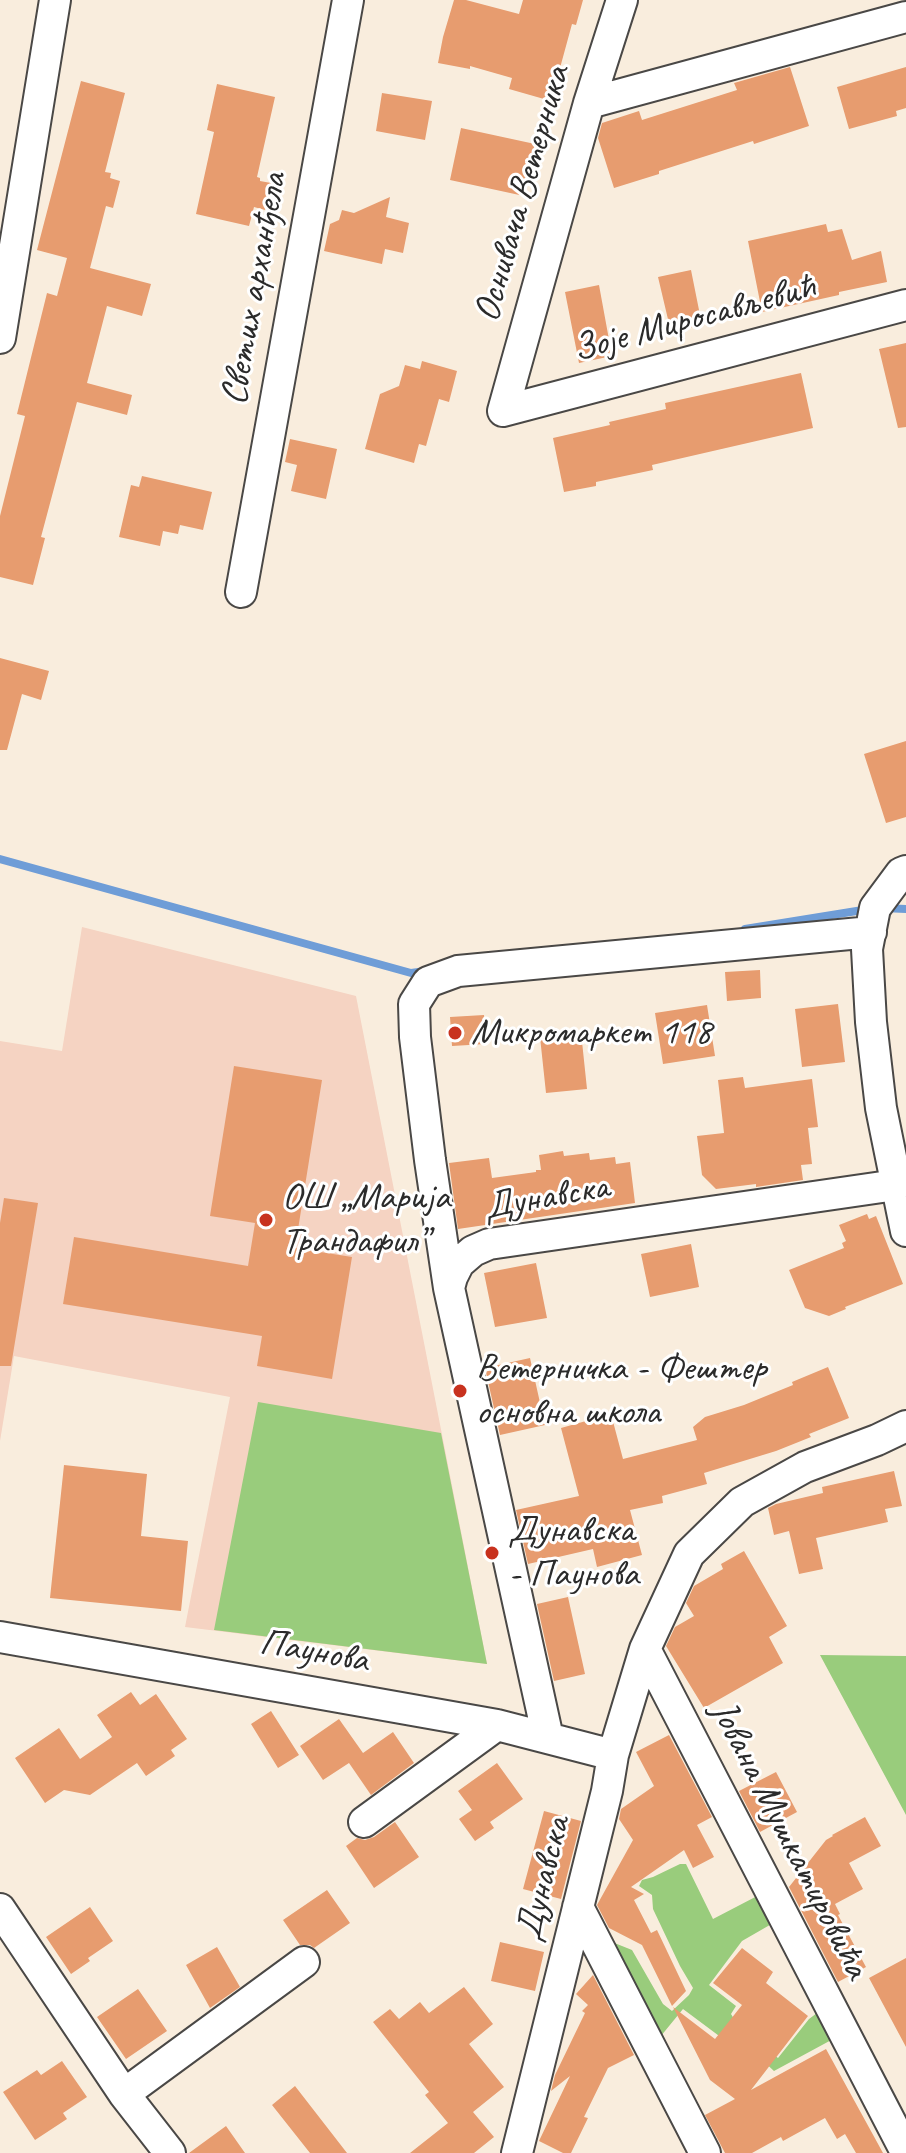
<!DOCTYPE html>
<html>
<head>
<meta charset="utf-8">
<style>
  body { margin:0 }
  canvas { display:block; background:#f9eddd }
</style>
</head>
<body>
<canvas width="906" height="2153"></canvas>
<script>
const context = document.querySelector('canvas').getContext('2d');
context.lineJoin = 'round';
function paint(path, color) { context.fillStyle = color; context.fill(path, 'evenodd'); }
const toPath = rows => new Path2D(rows.map(r => 'M' + r).join(''));
function strokePath(path, color, width, dash) { context.strokeStyle = color; context.lineWidth = width; context.lineCap = dash ? 'butt' : 'round'; context.setLineDash(dash || []); context.stroke(path); }
function label(font, color, halo, rows, align = 'center') {
  context.font = font + ' Caveat,sans-serif'; context.lineWidth = 6; context.setLineDash([]); context.textBaseline = 'middle'; context.strokeStyle = halo; context.fillStyle = color; for (const [text, x, y, turn = 0] of rows) {
    context.save(); context.translate(x, y); context.rotate((+turn || 0) * Math.PI / 180); context.textAlign = isNaN(turn) ? turn : align; if (halo) context.strokeText(text, 0, 0); context.fillText(text, 0, 0); context.restore();
  }
}
paint(toPath([
  [82,927,356,996,487,1664,185,1627,230,1397,14,1356,0,1441,0,1041,62,1051]
]), '#f5d3c2');
paint(toPath([
  [258,1402,441,1433,487,1664,214,1630],
  [820,1655,906,1656,906,1815],
  [680,1864,686,1864,713,1919,761,1894,775,1922,742,1941,709,1985,736,2006,731,2014,740,2029,778,2058,809,2019,821,2010,835,2038,774,2071,760,2058,750,2059,683,2009,656,2042,602,1938,632,1950,663,2004,672,2011,689,1995,693,1988,680,1966,653,1909,652,1895,639,1886,642,1880,653,1877]
]), '#99cc7c');
strokePath(toPath([
  [0,859,411,973,426,971],
  [883,908,906,909],
  [745,929,869,909]
]), '#6f9dd7', 8);
paint(toPath([
  [454,0,466,0,519,14,523,0,583,0,576,25,572,24,551,101,509,89,512,78,470,66,470,69,438,63,443,37],
  [790,67,809,126,754,144,753,141,659,171,659,174,614,188,598,138,602,123,639,111,642,120,737,90,734,83],
  [906,67,906,108,896,111,897,116,849,129,837,87],
  [81,81,125,93,105,172,111,173,110,178,120,181,113,208,106,206,90,268,151,284,142,316,107,306,87,383,132,395,127,415,77,402,41,537,45,538,33,585,0,577,0,516,25,416,17,414,47,293,57,296,67,258,37,250],
  [217,84,275,97,257,177,260,178,260,181,271,183,265,210,254,207,249,226,196,214,214,132,207,130],
  [382,93,432,101,425,140,376,131],
  [461,128,535,144,524,196,450,180],
  [390,197,386,217,409,223,403,253,385,249,382,264,324,251,330,224,339,220,342,210,354,213],
  [826,224,828,232,842,229,852,260,881,251,887,282,839,292,839,295,762,312,748,241],
  [691,270,702,325,671,332,658,277],
  [599,285,612,356,579,363,565,292],
  [906,343,906,427,898,428,879,349],
  [422,361,457,371,449,402,439,399,426,446,419,444,414,463,365,449,380,394,399,386,405,365,420,369],
  [801,373,813,428,652,465,653,470,596,482,596,486,564,492,553,438,610,425,609,422,666,409,665,403],
  [290,439,337,449,326,499,291,491,297,465,285,462],
  [142,476,212,492,203,530,180,525,178,534,163,531,160,546,119,537,131,485,139,487],
  [0,658,49,671,41,700,22,694,7,750,0,750],
  [906,741,906,817,886,823,864,754],
  [760,970,761,998,727,1001,725,972],
  [838,1004,845,1062,802,1067,795,1009],
  [707,1005,715,1056,663,1064,655,1013],
  [484,1015,486,1044,452,1046,450,1017],
  [581,1032,587,1089,546,1093,540,1037],
  [234,1066,322,1080,295,1248,352,1257,332,1379,257,1366,262,1336,63,1304,74,1237,248,1266,255,1223,210,1216],
  [743,1077,745,1088,812,1079,818,1127,808,1128,812,1164,801,1165,803,1180,756,1187,756,1184,716,1189,702,1175,697,1136,724,1133,718,1080],
  [563,1151,564,1156,589,1153,590,1160,615,1157,616,1164,630,1162,635,1203,458,1229,449,1163,489,1158,492,1178,536,1172,536,1170,541,1170,539,1155],
  [4,1198,38,1203,11,1366,0,1366,0,1223],
  [867,1214,869,1219,876,1216,903,1284,845,1307,846,1309,829,1316,805,1308,789,1270,844,1248,842,1243,846,1241,839,1225],
  [691,1244,699,1287,650,1297,641,1254],
  [536,1263,547,1318,495,1327,484,1273],
  [530,1358,545,1425,500,1435,485,1368],
  [828,1367,849,1418,809,1434,811,1437,776,1451,704,1473,707,1484,662,1496,663,1503,630,1510,642,1555,597,1567,593,1549,528,1564,516,1510,579,1496,561,1428,611,1414,623,1459,697,1440,693,1427,705,1417,744,1405,793,1385,792,1382],
  [64,1465,147,1474,141,1536,188,1541,181,1611,50,1598],
  [894,1471,902,1506,885,1509,888,1522,816,1538,823,1569,799,1574,789,1531,774,1535,768,1508,776,1504,823,1493,822,1487],
  [744,1551,787,1626,769,1637,783,1663,704,1708,666,1646,675,1627,694,1616,686,1603,694,1586,723,1569,721,1564],
  [568,1597,585,1674,554,1681,537,1604],
  [131,1692,140,1705,156,1694,187,1739,171,1750,175,1756,146,1776,137,1763,90,1795,64,1790,45,1803,15,1758,59,1728,80,1759,112,1737,97,1715],
  [271,1711,299,1755,278,1768,251,1724],
  [339,1719,363,1753,393,1732,414,1763,371,1795,349,1763,323,1780,300,1746],
  [669,1735,712,1817,697,1825,714,1857,693,1868,684,1850,631,1887,644,1894,634,1900,651,1933,657,1930,686,1991,672,2006,642,1945,609,1928,597,1905,633,1840,619,1819,621,1809,654,1786,636,1752],
  [497,1763,523,1799,490,1822,494,1828,475,1841,459,1819,472,1810,458,1791],
  [776,1772,797,1812,760,1832,739,1791],
  [544,1811,581,1821,561,1899,523,1889],
  [865,1817,881,1846,849,1863,863,1889,835,1904,840,1914,838,1915,866,1967,838,1982,789,1887,826,1840,833,1836,832,1835],
  [395,1822,419,1857,374,1888,346,1846,357,1838,365,1840,374,1837],
  [327,1890,350,1923,314,1948,310,1945,300,1945,283,1920],
  [90,1907,113,1941,88,1958,90,1961,71,1974,46,1937],
  [500,1942,544,1952,535,1991,491,1981],
  [217,1947,240,1987,210,2008,186,1965],
  [742,1948,773,1972,766,1983,808,2016,751,2090,826,2049,883,2153,856,2153,845,2134,837,2139,825,2118,783,2141,781,2137,752,2153,725,2153,705,2115,735,2099,710,2080,673,2007,715,2039,742,2005,713,1983],
  [906,1958,906,2047,869,1978],
  [593,1975,634,2055,608,2068,584,2117,588,2118,571,2153,563,2153,539,2141,570,2076,551,2091,555,2075,585,2013,582,2011,588,2005,576,1994],
  [464,1987,493,2024,469,2044,504,2087,473,2112,494,2137,474,2153,410,2153,448,2123,425,2095,429,2092,373,2022,390,2009,399,2019,420,2002,429,2013],
  [138,1989,167,2031,126,2059,97,2017],
  [62,2061,87,2097,63,2113,67,2119,35,2140,3,2092,37,2070,41,2075],
  [295,2086,347,2153,310,2153,272,2105],
  [226,2126,245,2153,189,2153]
]), '#e79c6f');
const minor = toPath([
  [589,103,906,17],
  [0,338,55,0],
  [503,411,589,103,622,0],
  [503,411,906,305],
  [241,592,348,0],
  [906,871,901,873,875,908,867,949,871,1022,881,1108,906,1231],
  [449,1288,430,1160,415,1037,414,1004,428,982,458,971,871,932],
  [0,1637,497,1725,613,1755],
  [645,1649,906,2152],
  [548,1738,449,1288,452,1277,459,1263,473,1251,489,1244,896,1185],
  [364,1822,497,1725],
  [578,1907,705,2153],
  [0,1909,124,2094,170,2153],
  [124,2094,304,1962],
  [517,2153,607,1791,613,1755,645,1649,689,1554,742,1502,805,1467,877,1440,906,1426]
]);
strokePath(minor, '#4a4846', 34);
strokePath(minor, '#fff', 30);
for (const [x, y, r, color] of [
  [455,1033,8,"#c8321e"],
  [266,1220,8,"#c8321e"],
  [460,1391,8,"#c8321e"],
  [492,1553,8,"#c8321e"]
]) { const dot = new Path2D(); dot.arc(x, y, r, 0, 2 * Math.PI); context.fillStyle = color; context.fill(dot); strokePath(dot, '#fff', 3); }
label('38px', '#2b2b2b', '#fff', [
  ["Оснивача Ветерника",523,194,-74],
  ["Светих арханђела",255,289,-80],
  ["Зоје Миросављевић",694,319,-15],
  ["Дунавска",546,1198,-10],
  ["Паунова",314,1652,10],
  ["Јована Мушкатировића",789,1840,63],
  ["Дунавска",544,1879,-76]
]);
label('38px', '#2b2b2b', '#fff', [
  ["Микромаркет 118",471,1033],
  ["ОШ „Марија",282,1198],
  ["Трандафил”",282,1242],
  ["Ветерничка - Фештер",476,1369],
  ["основна школа",476,1413],
  ["Дунавска",508,1531],
  ["- Паунова",508,1575]
], 'left');
</script>
</body>
</html>
